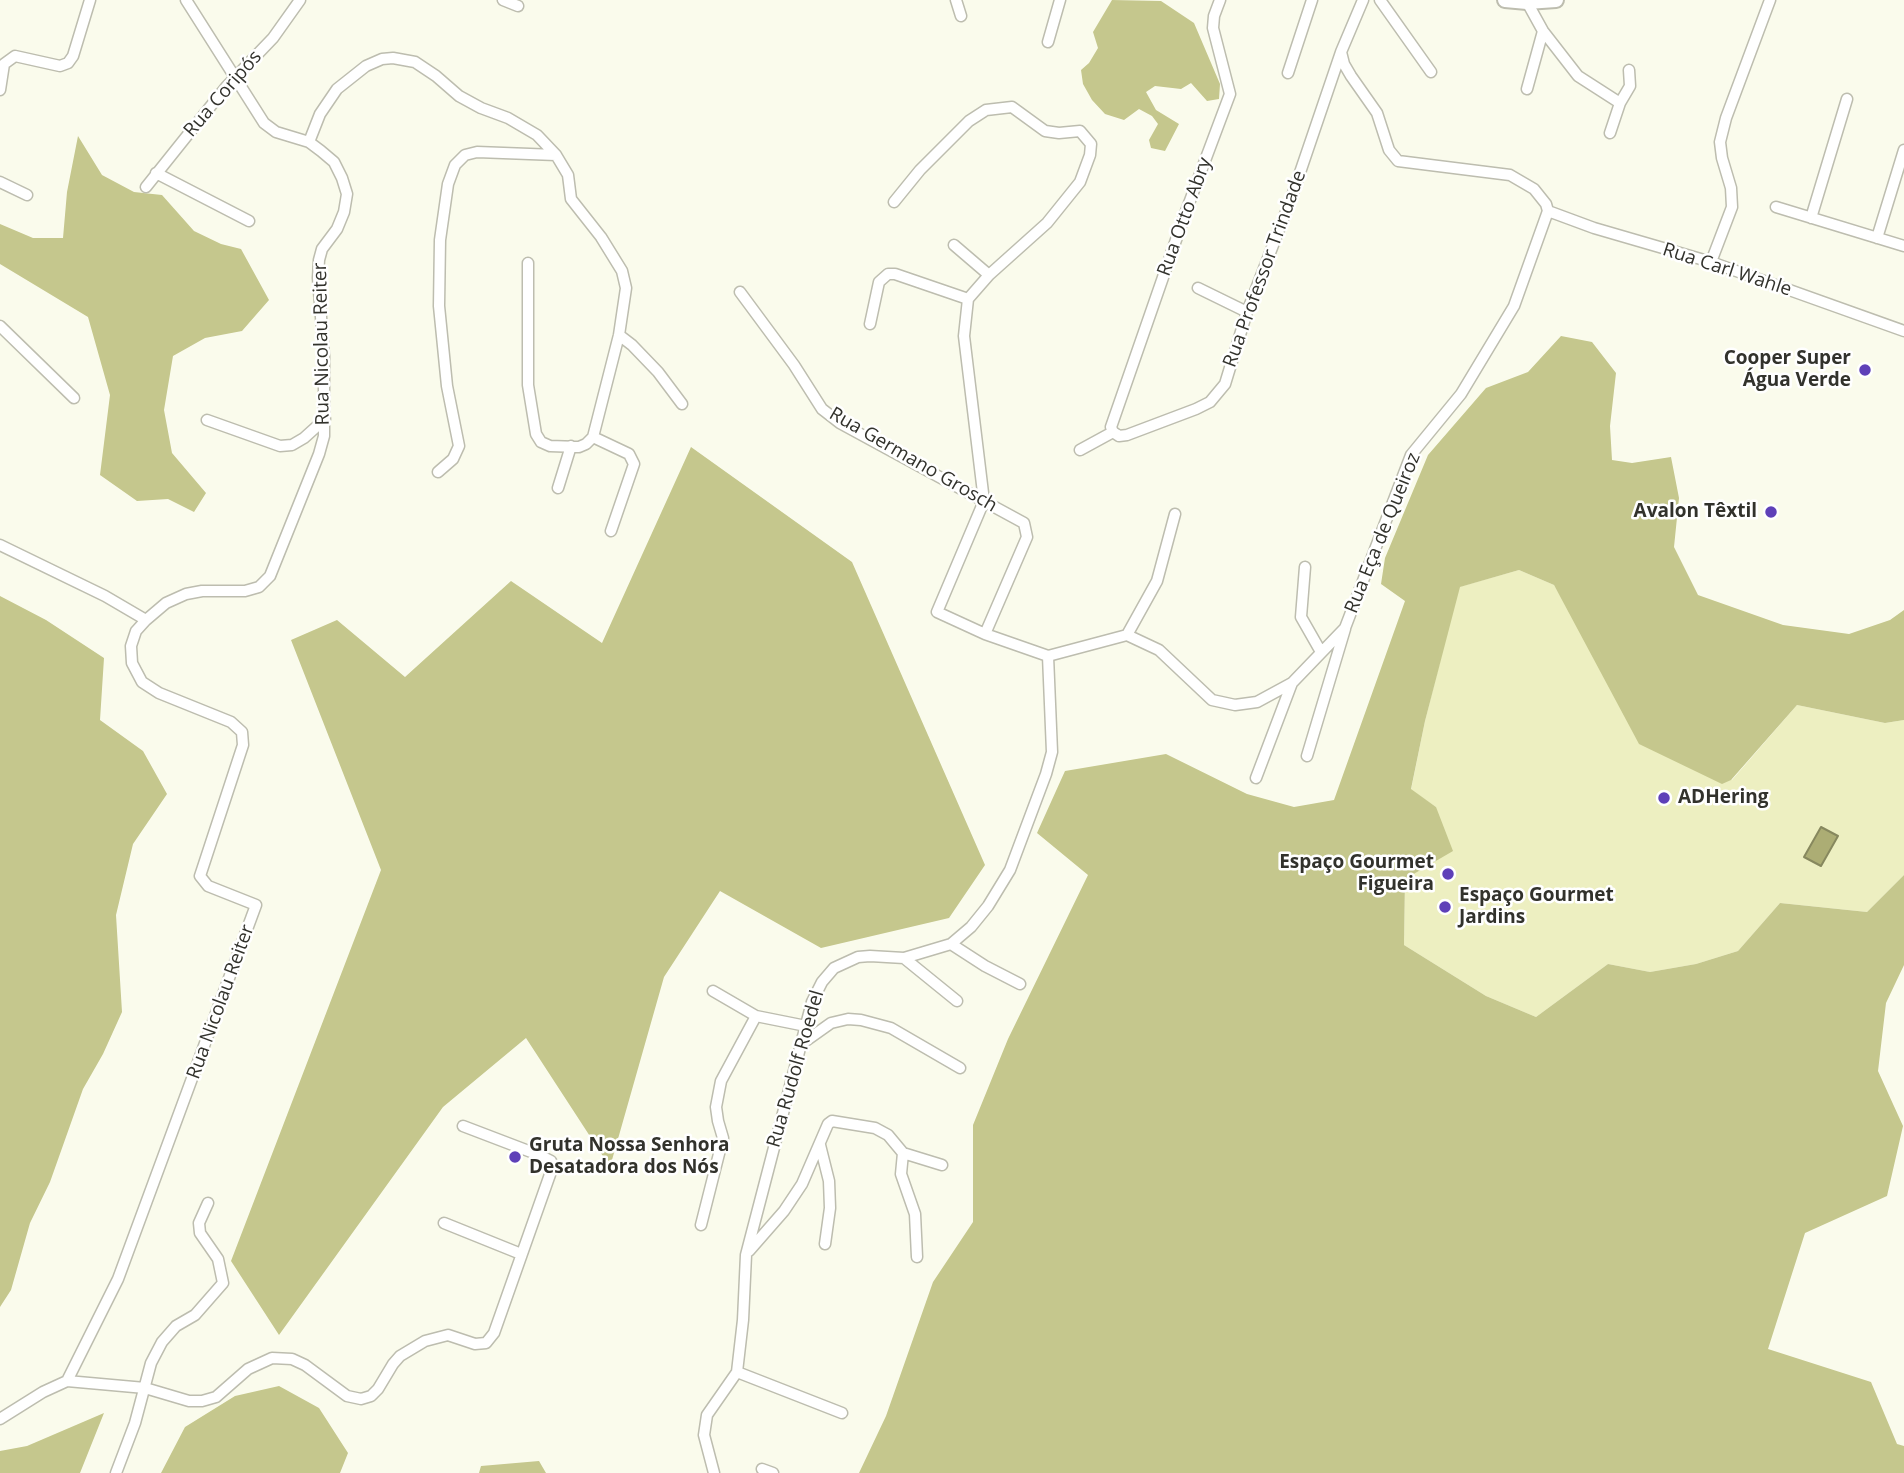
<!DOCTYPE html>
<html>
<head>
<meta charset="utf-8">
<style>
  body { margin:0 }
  canvas { display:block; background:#fafbec }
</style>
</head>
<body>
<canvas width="1904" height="1473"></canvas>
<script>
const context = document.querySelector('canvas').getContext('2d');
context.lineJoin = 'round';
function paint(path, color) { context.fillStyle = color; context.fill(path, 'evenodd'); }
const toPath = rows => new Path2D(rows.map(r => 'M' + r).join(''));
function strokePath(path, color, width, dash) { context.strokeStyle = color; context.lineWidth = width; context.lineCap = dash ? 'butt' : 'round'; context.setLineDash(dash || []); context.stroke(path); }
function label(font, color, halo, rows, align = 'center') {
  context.font = font + ' "Open Sans",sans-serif'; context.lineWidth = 5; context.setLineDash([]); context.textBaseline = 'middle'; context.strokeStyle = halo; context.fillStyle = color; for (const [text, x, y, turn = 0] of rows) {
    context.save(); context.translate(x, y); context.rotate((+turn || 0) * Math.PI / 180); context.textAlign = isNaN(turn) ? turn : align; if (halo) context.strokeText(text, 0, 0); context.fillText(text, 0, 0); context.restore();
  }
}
paint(toPath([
  [1519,570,1554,585,1573,617,1732,780,1797,705,1885,723,1904,720,1904,875,1867,912,1780,903,1738,951,1696,964,1650,972,1608,964,1536,1017,1486,996,1404,945,1405,879,1436,807,1411,790,1425,721,1459,587]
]), '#edefc1');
paint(toPath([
  [1112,0,1161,1,1194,23,1220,84,1219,99,1207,101,1191,83,1181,89,1155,86,1146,92,1156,110,1179,124,1165,151,1151,148,1149,140,1158,124,1152,116,1139,109,1124,120,1105,114,1092,100,1083,84,1081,70,1089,63,1098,48,1093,32],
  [78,136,102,175,134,192,162,195,194,231,221,244,241,249,269,300,242,331,205,338,173,356,164,410,172,453,206,493,194,512,168,499,137,501,100,475,110,395,88,317,0,264,0,224,33,238,63,238,67,192],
  [1561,336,1592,342,1616,373,1610,426,1612,460,1632,463,1671,457,1679,498,1674,547,1698,595,1783,625,1849,634,1890,620,1904,610,1904,720,1885,723,1797,705,1731,780,1722,784,1639,744,1554,585,1519,570,1460,587,1425,721,1411,789,1436,807,1453,851,1405,879,1404,945,1486,996,1536,1017,1608,964,1650,972,1696,964,1738,951,1780,903,1867,912,1904,875,1904,965,1886,1003,1878,1071,1903,1126,1887,1196,1805,1233,1768,1349,1871,1382,1897,1444,1904,1446,1904,1473,859,1473,886,1416,933,1282,973,1222,973,1125,1008,1039,1088,875,1037,833,1065,771,1166,754,1247,794,1294,807,1334,800,1405,601,1381,584,1385,558,1428,455,1486,388,1528,372],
  [691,447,852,562,985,865,949,918,821,948,720,891,664,977,610,1167,526,1038,443,1107,279,1335,231,1261,381,870,291,640,337,620,405,677,511,581,602,643],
  [0,596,46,620,104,658,100,720,143,751,167,794,133,844,116,915,122,1012,103,1054,83,1089,50,1182,30,1223,11,1290,0,1307],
  [279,1386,319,1408,348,1453,340,1473,161,1473,185,1427,235,1396],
  [104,1413,80,1473,0,1473,0,1451,27,1446],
  [539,1461,546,1473,479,1473,481,1466]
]), '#c5c78d');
const water = toPath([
  [1821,827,1838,836,1821,866,1804,857,1821,827]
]);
paint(water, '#acad74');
strokePath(water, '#87885e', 2);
const minor = toPath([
  [503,0,518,6],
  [956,0,961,16],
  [1380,0,1431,72],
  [1527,2,1543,31,1578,76,1620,103,1610,133],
  [1048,42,1060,0],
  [1288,73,1312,0],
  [1527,89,1543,31],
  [0,90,4,64,15,56,60,66,68,63,73,56,90,0],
  [1620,103,1630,86,1629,70],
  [309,142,320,114,337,89,366,66,382,59,393,58,415,62,436,76,459,96,481,108,508,118,537,135,556,155,568,175,571,199,601,237,622,271,626,288,619,335,593,437,586,444,579,447,550,446,541,442,536,434,528,385,528,263],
  [156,173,249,221],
  [0,182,27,195],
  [146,187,226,87,273,38,300,0],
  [894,202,920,170,969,121,986,110,1012,107,1045,131,1059,133,1080,131,1091,144,1090,155,1080,182,1047,223,989,275,968,299,964,336,984,501,937,612,985,634,1048,656,1127,635,1159,650,1212,700,1235,705,1257,702,1292,683,1345,628,1411,455,1461,394,1514,306,1548,211,1546,204,1534,189,1510,175,1398,161,1389,150,1377,113,1351,76,1344,64,1341,52],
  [1776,207,1904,246],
  [1548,211,1594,228,1711,262,1904,331],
  [1811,218,1847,99],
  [1877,238,1904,150],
  [954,245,989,275],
  [1711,262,1732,207,1731,188,1722,158,1720,142,1726,118,1770,0],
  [1198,288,1247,312],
  [740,292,794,365,822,409,840,423,1024,523,1027,537,985,634],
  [870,324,879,282,888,274,895,274,968,299],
  [0,326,74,398],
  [619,335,632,345,658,372,682,404],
  [207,420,280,446,292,445,304,438,325,419],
  [1113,432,1111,427,1185,214,1230,94,1213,28,1214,16,1220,0],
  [593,437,629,454,634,464,611,531],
  [1080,450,1113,432,1119,436,1127,435,1196,409,1210,402,1225,384,1247,312,1291,199,1341,52,1363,0],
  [438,472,453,459,459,446,447,386,439,306,440,240,448,184,455,165,465,155,477,152,556,155],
  [558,488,571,446],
  [0,545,105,596,146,620],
  [1305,567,1301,617,1321,652],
  [1127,635,1157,581,1175,514],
  [1307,756,1345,629],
  [1256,778,1292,683],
  [951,944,985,966,1020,984],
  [904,958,957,1001],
  [713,991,756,1016,806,1026],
  [800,1045,831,1023,848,1019,861,1020,891,1028,960,1068],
  [820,1145,829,1181,830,1208,825,1244],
  [903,1153,901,1174,915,1214,917,1257],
  [444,1223,521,1254],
  [701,1225,723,1138,718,1121,716,1107,721,1081,756,1016],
  [749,1251,784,1211,802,1184,828,1124,832,1121,875,1128,888,1135,903,1153,942,1165],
  [737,1372,842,1413],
  [67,1381,118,1279,256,905,208,886,200,876,243,745,242,732,231,722,159,693,142,682,132,663,131,646,136,631,146,620,166,603,186,594,202,591,245,591,259,587,270,576,319,454,324,436,324,356,318,278,319,260,322,249,337,229,344,212,347,194,342,178,334,162,321,151,309,142,276,132,264,123,186,0],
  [0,1419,43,1392,67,1381,145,1388,189,1401,202,1401,216,1397,248,1369,272,1358,292,1359,305,1365,347,1396,361,1399,371,1396,378,1389,393,1364,400,1356,425,1341,448,1335,475,1344,486,1343,494,1333,553,1166,551,1161,539,1155,463,1126],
  [762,1469,773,1473],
  [116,1473,135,1423,151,1363,162,1342,176,1326,195,1315,223,1283,218,1259,200,1233,199,1223,208,1203],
  [714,1473,704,1435,707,1415,737,1372,743,1320,746,1255,812,1002,822,982,834,968,858,957,870,956,904,958,951,944,971,927,988,906,1010,870,1046,774,1052,752,1048,656]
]);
const secondary = toPath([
  [1505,0,1527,2,1556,0]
]);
strokePath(minor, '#bdbdaf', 13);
strokePath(secondary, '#bdbdaf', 18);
strokePath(minor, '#fff', 10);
strokePath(secondary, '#fff', 14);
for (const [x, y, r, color] of [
  [1865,370,7,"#5e40b8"],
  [1771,512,7,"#5e40b8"],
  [1664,798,7,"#5e40b8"],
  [1448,874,7,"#5e40b8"],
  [1445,907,7,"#5e40b8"],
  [515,1157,7,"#5e40b8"]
]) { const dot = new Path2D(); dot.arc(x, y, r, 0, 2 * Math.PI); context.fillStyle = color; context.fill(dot); strokePath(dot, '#fff', 2.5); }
label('19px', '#32322c', '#fff', [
  ["Rua Coripós",223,94,-49],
  ["Rua Otto Abry",1185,217,-70],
  ["Rua Professor Trindade",1265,269,-70],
  ["Rua Carl Wahle",1727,270,18],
  ["Rua Nicolau Reiter",322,344,-91],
  ["Rua Germano Grosch",913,460,30],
  ["Rua Eça de Queiroz",1383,533,-68],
  ["Rua Nicolau Reiter",221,1002,-70],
  ["Rua Rudolf Roedel",796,1069,-74]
]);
label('bold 19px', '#32322c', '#fff', [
  ["Cooper Super",1851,359],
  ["Água Verde",1851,381],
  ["Avalon Têxtil",1757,512],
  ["ADHering",1678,798,"left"],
  ["Espaço Gourmet",1434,863],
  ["Figueira",1434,885],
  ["Espaço Gourmet",1459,896,"left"],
  ["Jardins",1459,918,"left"],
  ["Gruta Nossa Senhora",529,1146,"left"],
  ["Desatadora dos Nós",529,1168,"left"]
], 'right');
</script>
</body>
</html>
